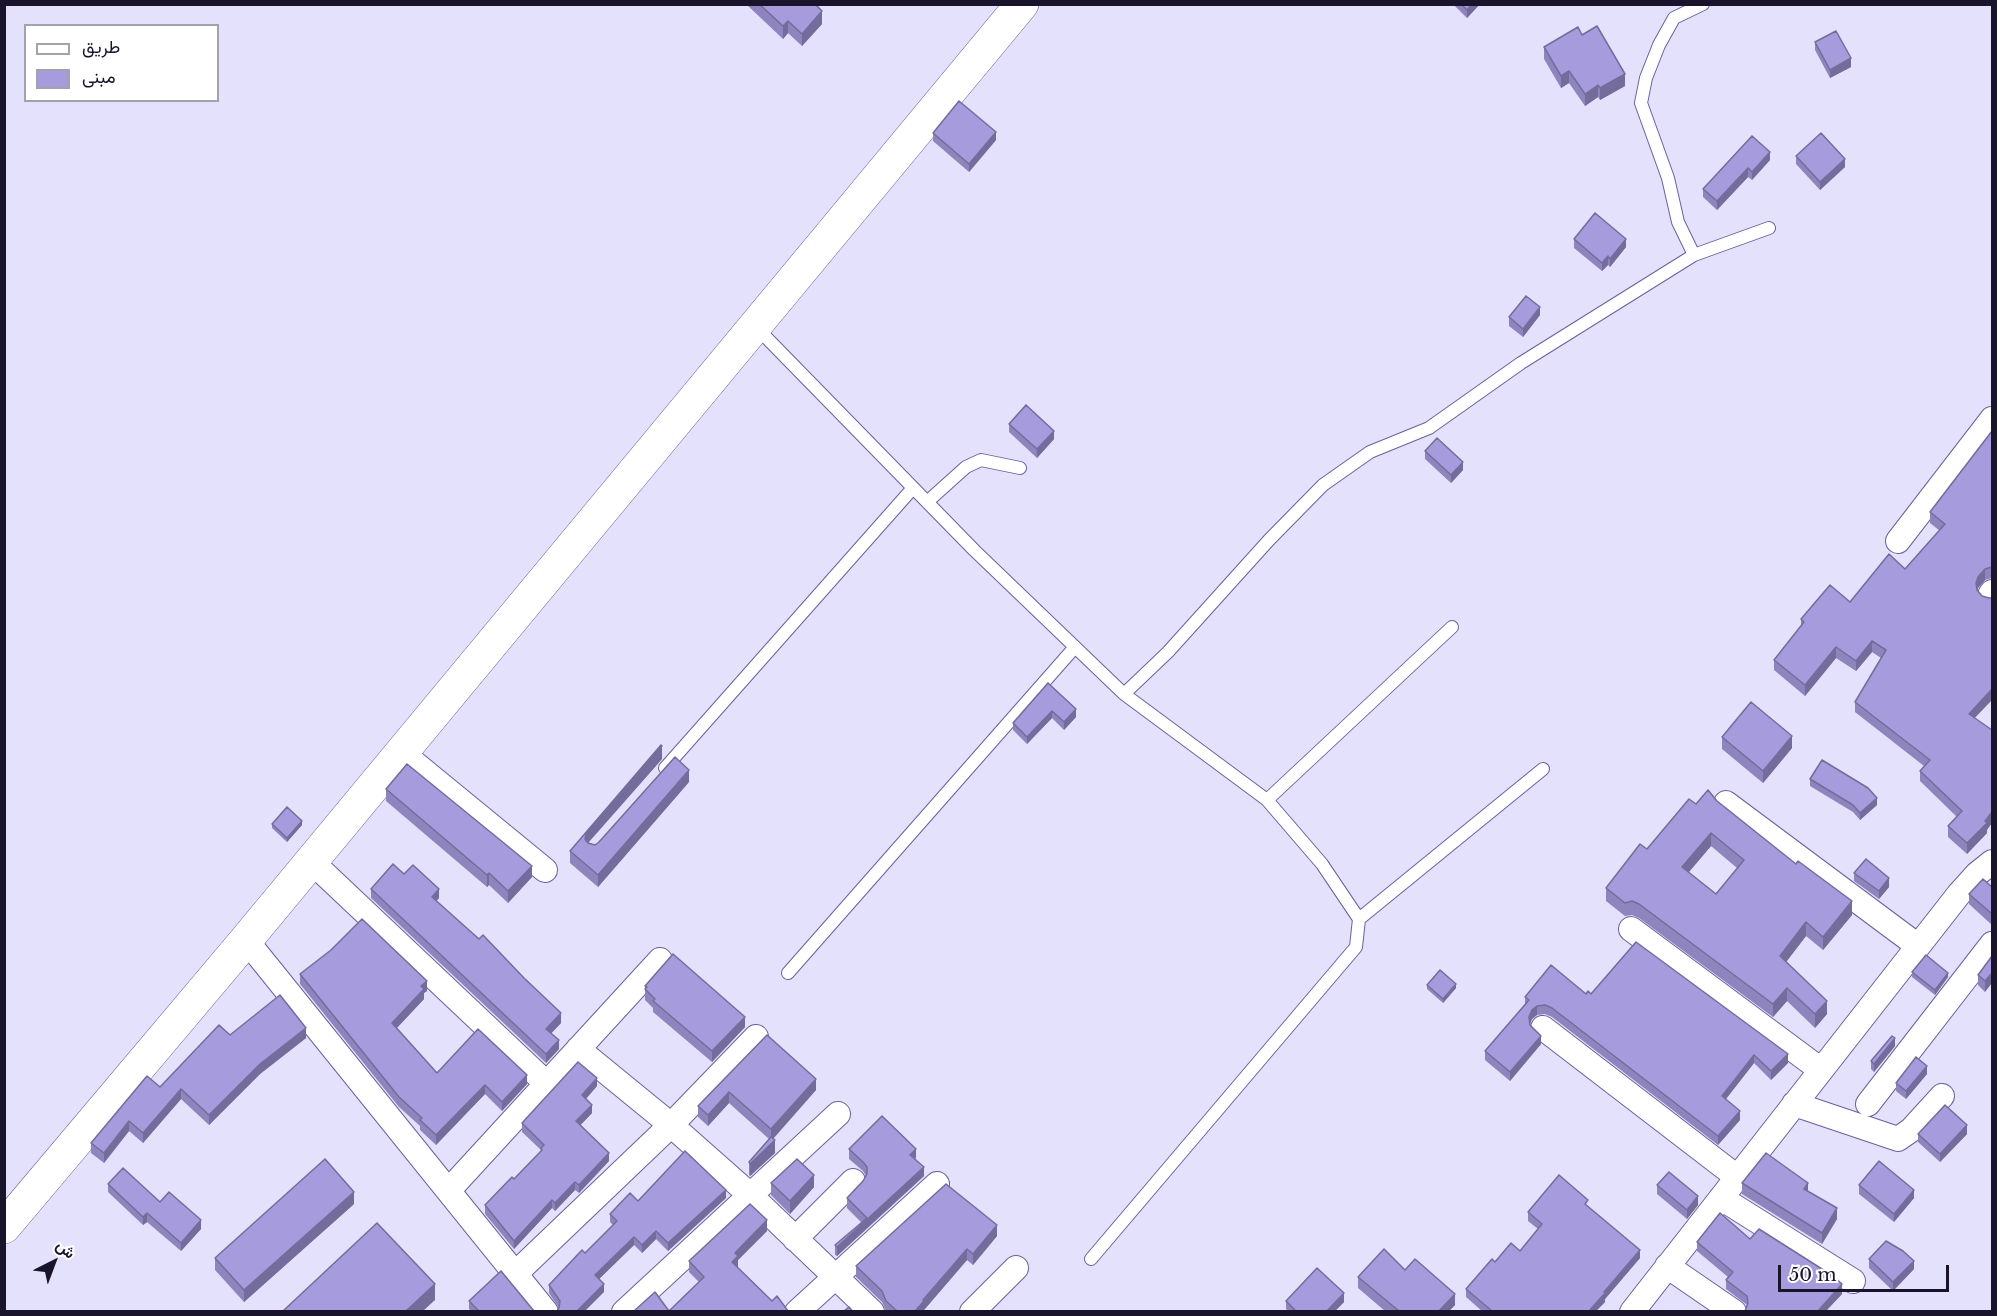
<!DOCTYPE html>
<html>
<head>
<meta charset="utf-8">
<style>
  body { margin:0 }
  #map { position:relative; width:1997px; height:1316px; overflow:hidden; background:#e4e1fd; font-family:"Libre Baskerville",Vazirmatn,serif }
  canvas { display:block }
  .frame { position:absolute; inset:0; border:6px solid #19142c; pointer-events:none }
  .legend { position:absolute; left:24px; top:24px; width:195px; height:78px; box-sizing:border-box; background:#fff; border:2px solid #a3a1ab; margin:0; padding:8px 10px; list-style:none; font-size:18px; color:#19142c }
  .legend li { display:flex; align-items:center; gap:12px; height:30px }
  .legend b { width:30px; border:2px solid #a3a1ab }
  .north { position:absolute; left:24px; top:1232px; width:60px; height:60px; -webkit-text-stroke:4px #fff; paint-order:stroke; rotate:42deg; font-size:16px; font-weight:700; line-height:24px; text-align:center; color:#19142c }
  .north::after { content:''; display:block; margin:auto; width:21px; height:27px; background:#19142c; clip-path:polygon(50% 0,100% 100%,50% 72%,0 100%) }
  .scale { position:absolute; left:1778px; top:1265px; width:171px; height:27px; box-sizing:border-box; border:3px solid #19142c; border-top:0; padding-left:8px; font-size:18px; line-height:21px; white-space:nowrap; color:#19142c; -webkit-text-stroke:4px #fff; paint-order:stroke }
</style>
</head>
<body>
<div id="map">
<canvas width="1997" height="1316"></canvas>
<div class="frame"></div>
<ul class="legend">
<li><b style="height:8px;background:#fff"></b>طريق</li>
<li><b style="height:16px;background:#a59bdd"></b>مبنى</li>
</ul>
<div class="north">ش</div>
<div class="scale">50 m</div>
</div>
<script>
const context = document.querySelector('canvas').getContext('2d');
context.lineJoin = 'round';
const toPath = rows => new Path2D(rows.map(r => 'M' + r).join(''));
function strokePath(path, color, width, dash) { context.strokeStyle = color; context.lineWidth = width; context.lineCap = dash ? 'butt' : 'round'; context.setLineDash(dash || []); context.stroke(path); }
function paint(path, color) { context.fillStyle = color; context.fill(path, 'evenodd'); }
const lane = toPath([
  [1694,255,1678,222,1668,178,1641,103,1646,78,1659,45,1674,18,1703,4],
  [756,327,974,550,1124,694,1267,800,1322,864,1359,919,1356,947,1091,1259],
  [927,502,966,467,981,460,1020,468],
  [1124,694,1168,652,1269,540,1323,485,1370,452,1429,428,1521,363,1694,255,1769,228],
  [665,768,913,488],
  [1267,800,1452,627],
  [1359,919,1543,769],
  [788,973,1075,647]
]);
const street = toPath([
  [1898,541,1992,419],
  [1990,595,1992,592],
  [401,752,545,870],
  [1726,803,1918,946],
  [311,861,546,1083],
  [1631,929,1821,1070],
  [246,940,546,1312],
  [1543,1028,1737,1177],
  [578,1049,671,1125,749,1194,872,1312],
  [1794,1104,1898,1139,1911,1130,1942,1096],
  [1868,1104,1992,944],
  [449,1190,660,960],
  [1721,1198,1853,1281],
  [795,1239,853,1181],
  [1667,1266,1734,1312],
  [515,1274,671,1125,756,1037],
  [624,1312,838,1114],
  [797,1312,937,1184],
  [972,1312,1016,1268],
  [1632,1312,1959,894,1977,874,1992,862]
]);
const secondary = toPath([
  [4,1227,246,940,1022,4]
]);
strokePath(lane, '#6b609d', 14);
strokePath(street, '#6b609d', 26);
strokePath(secondary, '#6b609d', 34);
strokePath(lane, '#fff', 12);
strokePath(street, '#fff', 24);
strokePath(secondary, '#fff', 33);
paint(toPath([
  [746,4,815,4,822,24,802,46,788,33,783,39],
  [1453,4,1480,4,1467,18],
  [1582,35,1625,86,1600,100,1598,97,1585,106,1569,83,1561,88,1544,59,1544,47],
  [1815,42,1851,67,1830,78,1815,50],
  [933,133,996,140,969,172,933,141],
  [1752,136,1770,160,1752,180,1748,177,1717,210,1703,197,1703,189],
  [1796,156,1845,167,1820,190,1796,164],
  [1574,239,1626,247,1610,267,1608,265,1602,271,1574,248],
  [1540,315,1523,337,1509,326,1509,317],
  [1009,424,1054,439,1037,458,1009,432],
  [1992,431,1992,578,1985,580,1978,588,1977,590,1975,718,1987,833,1967,854,1948,837,1948,826,1957,817,1920,781,1920,771,1924,766,1855,712,1855,702,1881,658,1872,652,1856,671,1836,658,1805,696,1774,670,1774,660,1801,627,1801,619,1850,602,1905,569,1940,531,1930,523,1930,512],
  [1425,451,1463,470,1451,483,1425,459],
  [1048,683,1076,717,1064,730,1052,718,1027,744,1013,730,1013,723],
  [1722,737,1792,748,1763,783,1722,749],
  [662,759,588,843,595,845,689,782,598,887,570,863,570,851],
  [1810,779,1877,805,1860,820,1853,812,1810,786],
  [386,789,532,877,508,903,489,885,487,887,386,801],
  [1717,801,1852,915,1823,950,1806,936,1786,962,1827,1014,1815,1028,1787,1001,1773,1017,1639,918,1632,915,1625,916,1606,901,1606,888,1696,804],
  [1711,846,1737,868,1716,894,1689,872],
  [272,824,302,825,287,842,272,828],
  [1854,873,1889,887,1879,899,1854,881],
  [404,874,439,898,436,901,561,1023,551,1033,559,1049,546,1063,371,898,371,889],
  [1992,887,1992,925,1969,904,1969,894],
  [1992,956,1985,992,1978,985,1978,975],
  [1912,972,1948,977,1935,995,1912,977],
  [300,974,427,991,424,993,424,999,397,1028,437,1073,527,1084,502,1111,485,1094,436,1145,420,1130,420,1126,399,1107,300,984],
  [1427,985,1456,988,1443,1003,1427,989],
  [645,986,745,1027,712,1062,653,1012,653,1008,645,1000],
  [1586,994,1591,994,1788,1063,1771,1080,1754,1063,1726,1099,1740,1120,1718,1145,1552,1017,1545,1014,1537,1015,1532,1019,1530,1024,1541,1044,1510,1081,1485,1060,1485,1051,1525,1004,1525,997],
  [230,1035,306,1038,260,1074,209,1125,181,1099,143,1143,129,1131,104,1163,91,1153,91,1143,160,1087],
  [767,1035,816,1090,773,1139,775,1153,750,1176,749,1175,749,1162,769,1139,729,1103,708,1126,698,1117,698,1106],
  [1895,1046,1874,1072,1871,1069,1871,1061],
  [1927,1074,1906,1099,1896,1091,1896,1083],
  [597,1086,586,1099,592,1113,580,1125,609,1161,579,1193,575,1190,555,1211,552,1208,514,1249,485,1214,485,1205,514,1179,541,1152,541,1150,522,1132,522,1123],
  [1918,1134,1967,1134,1940,1162,1918,1142],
  [849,1149,916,1159,924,1176,837,1256,835,1255,835,1245,862,1223,847,1208,847,1198,863,1181,866,1176,863,1171,849,1159],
  [771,1183,814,1187,790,1214,771,1195],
  [1742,1183,1837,1219,1822,1244,1742,1194],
  [108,1184,160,1202,201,1229,181,1251,147,1222,143,1225,108,1192],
  [1657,1185,1698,1205,1687,1219,1657,1194],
  [1859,1185,1914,1198,1894,1222,1859,1194],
  [726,1198,668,1251,656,1239,642,1253,634,1245,599,1279,604,1292,559,1308,549,1293,549,1285,585,1253,613,1225,610,1222,610,1214,638,1201],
  [354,1204,244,1302,215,1270,215,1258],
  [1588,1206,1640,1258,1605,1299,1605,1302,1596,1311,1482,1311,1466,1297,1466,1289,1520,1251,1538,1229,1528,1221,1528,1212],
  [767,1231,738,1260,737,1267,772,1301,786,1310,669,1311,699,1282,689,1272,689,1261],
  [997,1236,973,1265,967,1260,924,1310,924,1311,886,1311,882,1302,856,1277,856,1266],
  [1750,1239,1842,1294,1826,1311,1745,1311,1747,1305,1726,1289,1726,1280,1728,1277,1697,1251,1697,1242],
  [1869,1259,1914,1269,1893,1291,1869,1268],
  [1405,1270,1455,1305,1449,1311,1385,1311,1358,1288,1358,1277],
  [469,1301,534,1311,471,1311,469,1309],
  [1286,1301,1344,1302,1335,1311,1288,1311,1286,1309]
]), '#8e85be');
paint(toPath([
  [1472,4,1480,4,1467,18,1467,10],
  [822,11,822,24,802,46,802,34],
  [788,21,788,33,783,39,783,26],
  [1851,58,1851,67,1830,78,1830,70],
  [1569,71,1569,83,1561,88,1561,76],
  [1625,74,1625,86,1600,100,1600,88],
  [1598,85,1598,97,1585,106,1585,94],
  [996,132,996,140,969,172,969,164],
  [1770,152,1770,160,1752,180,1752,172],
  [1845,159,1845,167,1820,190,1820,182],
  [1748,168,1748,177,1717,210,1717,201],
  [1626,239,1626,247,1610,267,1610,259],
  [1608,256,1608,265,1602,271,1602,263],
  [1540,307,1540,315,1523,337,1523,329],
  [1054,431,1054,439,1037,458,1037,449],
  [1463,462,1463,470,1451,483,1451,475],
  [1985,569,1985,580,1978,588,1976,594,1976,583,1978,577],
  [1872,641,1872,652,1856,671,1856,661],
  [1836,647,1836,658,1805,696,1805,685],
  [1992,689,1992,700,1969,724,1969,714],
  [1076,709,1076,717,1064,730,1064,722],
  [1052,711,1052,718,1027,744,1027,737],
  [1792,736,1792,748,1763,783,1763,771],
  [662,746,662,759,587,844,585,839,587,831],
  [689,770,689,782,598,887,598,875],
  [1877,798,1877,805,1860,820,1860,813],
  [1992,812,1992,823,1987,830,1987,833,1967,854,1967,843],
  [302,821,302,825,287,842,287,838],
  [1711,833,1711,846,1682,880,1682,867],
  [532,866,532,877,508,903,508,891],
  [489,873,489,885,487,887,487,875],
  [1889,878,1889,887,1879,899,1879,891],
  [439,889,439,898,432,906,432,897],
  [1852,901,1852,915,1823,950,1823,937],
  [1806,922,1806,936,1780,970,1780,956],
  [1948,973,1948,977,1935,995,1935,990],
  [1992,973,1992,983,1985,992,1985,981],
  [427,981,427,991,424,993,424,999,392,1033,392,1023,421,986],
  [1456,984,1456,988,1443,1003,1443,999],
  [1787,988,1787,1001,1773,1017,1773,1004],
  [1827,1001,1827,1014,1815,1028,1815,1014],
  [1537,1006,1537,1015,1532,1019,1529,1026,1529,1017,1532,1010],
  [561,1013,561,1023,546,1039,546,1029],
  [745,1017,745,1027,712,1062,712,1051],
  [306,1028,306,1038,260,1074,209,1125,209,1115,260,1064],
  [1541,1036,1541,1044,1510,1081,1510,1072],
  [1895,1038,1895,1046,1874,1072,1874,1064],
  [559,1040,559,1049,546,1063,546,1054],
  [1788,1054,1788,1063,1771,1080,1771,1071],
  [1754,1055,1754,1063,1722,1104,1722,1096],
  [1927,1066,1927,1074,1906,1099,1906,1091],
  [527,1075,527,1084,502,1111,502,1102],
  [597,1078,597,1086,582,1103,582,1095],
  [816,1079,816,1090,771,1141,771,1129],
  [485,1085,485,1094,436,1145,436,1135],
  [181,1089,181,1099,143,1143,143,1133],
  [729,1092,729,1103,708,1126,708,1115],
  [592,1105,592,1113,576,1130,576,1121],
  [1740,1111,1740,1120,1718,1145,1718,1136],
  [129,1121,129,1131,104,1163,104,1153],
  [1967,1125,1967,1134,1940,1162,1940,1154],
  [775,1140,775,1153,750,1176,750,1164],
  [916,1149,916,1159,910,1155],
  [609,1153,609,1161,579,1193,579,1185],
  [924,1167,924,1176,837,1256,837,1247],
  [814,1175,814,1187,790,1214,790,1201],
  [575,1182,575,1190,555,1211,555,1203],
  [1808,1183,1808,1194,1804,1189],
  [726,1190,726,1198,668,1251,668,1243],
  [1914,1190,1914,1198,1894,1222,1894,1214],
  [354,1192,354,1204,244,1302,244,1290],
  [1698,1196,1698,1205,1687,1219,1687,1210],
  [552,1200,552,1208,514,1249,514,1241],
  [1837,1208,1837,1219,1822,1244,1822,1233],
  [147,1213,147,1222,143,1225,143,1217],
  [201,1220,201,1229,181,1251,181,1243],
  [767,1220,767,1231,738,1260,738,1267,732,1273,732,1262,735,1253],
  [997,1225,997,1236,973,1265,973,1254],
  [656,1231,656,1239,642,1253,642,1245],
  [634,1237,634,1245,595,1283,595,1275],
  [967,1249,967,1260,924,1310,924,1311,915,1311],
  [1640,1250,1640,1258,1605,1299,1605,1302,1596,1311,1589,1311,1604,1292],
  [1914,1261,1914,1269,1893,1291,1893,1282],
  [435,1284,435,1300,423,1311,406,1311],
  [604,1284,604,1292,585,1311,577,1311],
  [1842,1284,1842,1294,1826,1311,1818,1311],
  [1344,1293,1344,1302,1335,1311,1327,1311],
  [1455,1294,1455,1305,1449,1311,1439,1311]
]), '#746c9b');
const building = toPath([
  [759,4,815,4,822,11,802,34,788,21,783,26,759,4],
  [1461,4,1472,4,1467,10,1461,4],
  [1597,26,1625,74,1600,88,1598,85,1585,94,1569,71,1561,76,1544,47,1578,27,1582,35,1597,26],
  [1836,31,1851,58,1830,70,1815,42,1836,31],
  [959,101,996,132,969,164,933,133,959,101],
  [1821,133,1845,159,1820,182,1796,156,1821,133],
  [1752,136,1770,152,1752,172,1748,168,1717,201,1703,189,1752,136],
  [1595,213,1626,239,1610,259,1608,256,1602,263,1574,239,1595,213],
  [1526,296,1540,307,1523,329,1509,317,1526,296],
  [1026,405,1054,431,1037,449,1009,424,1026,405],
  [1992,431,1992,567,1985,569,1978,577,1976,583,1977,590,1982,596,1989,598,1992,598,1992,689,1969,714,1992,730,1992,812,1985,821,1987,823,1967,843,1948,826,1962,811,1920,771,1930,760,1855,702,1886,650,1872,641,1856,661,1836,647,1805,685,1774,660,1804,622,1801,619,1830,585,1850,602,1889,554,1905,569,1945,524,1930,512,1992,431],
  [1437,438,1463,462,1451,475,1425,451,1437,438],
  [1048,683,1076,709,1064,722,1052,711,1027,737,1013,723,1048,683],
  [1751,702,1792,736,1763,771,1722,737,1751,702],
  [661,745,662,746,587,831,585,839,588,843,595,845,599,842,675,757,689,770,598,875,570,851,661,745],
  [1822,760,1868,788,1877,798,1860,813,1853,805,1810,779,1822,760],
  [407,764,532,866,508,891,489,873,487,875,386,789,407,764],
  [1708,790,1717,801,1796,864,1798,861,1852,901,1823,937,1806,922,1780,956,1827,1001,1815,1014,1787,988,1773,1004,1639,904,1632,901,1625,903,1606,888,1640,844,1647,849,1689,799,1696,804,1708,790],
  [1711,833,1744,860,1716,894,1682,867,1711,833],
  [287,807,302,821,287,838,272,824,287,807],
  [1866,859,1889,878,1879,891,1854,873,1866,859],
  [393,864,404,874,413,865,439,889,432,897,479,939,483,935,524,978,561,1013,546,1029,559,1040,546,1054,371,889,393,864],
  [1983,879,1992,887,1992,914,1969,894,1983,879],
  [362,919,427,981,421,986,424,989,392,1023,437,1073,478,1029,527,1075,502,1102,485,1085,436,1135,420,1120,422,1118,399,1097,300,974,331,950,362,919],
  [1636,942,1788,1054,1771,1071,1754,1055,1722,1096,1740,1111,1718,1136,1552,1008,1545,1005,1537,1006,1532,1010,1529,1017,1530,1025,1541,1036,1510,1072,1485,1051,1529,1000,1525,997,1551,965,1586,994,1588,991,1591,994,1636,942],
  [673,954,745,1017,712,1051,653,1001,655,999,645,989,647,987,645,986,673,954],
  [1926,955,1948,973,1935,990,1912,972,1926,955],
  [1992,956,1992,973,1985,981,1978,975,1992,956],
  [1440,970,1456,984,1443,999,1427,985,1440,970],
  [280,995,306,1028,260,1064,209,1115,181,1089,143,1133,129,1121,104,1153,91,1143,147,1076,160,1087,219,1025,230,1035,280,995],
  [767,1035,816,1079,771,1129,729,1092,708,1115,698,1106,767,1035],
  [1892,1036,1895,1038,1874,1064,1871,1061,1892,1036],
  [1916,1057,1927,1066,1906,1091,1896,1083,1916,1057],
  [578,1062,597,1078,582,1095,592,1105,576,1121,609,1153,579,1185,575,1182,555,1203,552,1200,514,1241,485,1205,512,1177,514,1179,542,1150,541,1148,544,1145,522,1123,578,1062],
  [1945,1105,1967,1125,1940,1154,1918,1134,1945,1105],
  [882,1116,916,1149,910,1155,924,1167,837,1247,835,1245,867,1218,847,1198,863,1181,867,1174,867,1167,863,1162,849,1149,882,1116],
  [771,1137,775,1140,750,1164,749,1162,771,1137],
  [685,1151,726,1190,668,1243,656,1231,642,1245,634,1237,595,1275,604,1284,577,1311,557,1311,559,1308,560,1301,549,1285,582,1250,585,1253,617,1221,610,1214,630,1193,638,1201,685,1151],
  [1766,1153,1808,1183,1804,1189,1837,1208,1822,1233,1742,1183,1766,1153],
  [325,1159,354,1192,244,1290,215,1258,325,1159],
  [797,1159,814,1175,790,1201,771,1183,797,1159],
  [1879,1161,1914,1190,1894,1214,1859,1185,1879,1161],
  [123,1168,160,1202,169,1192,201,1220,181,1243,147,1213,143,1217,108,1184,123,1168],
  [1669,1172,1698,1196,1687,1210,1657,1185,1669,1172],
  [1559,1175,1588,1200,1585,1204,1640,1250,1604,1292,1605,1293,1589,1311,1492,1311,1466,1289,1492,1259,1495,1262,1511,1243,1520,1251,1542,1224,1528,1212,1559,1175],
  [946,1184,997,1225,973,1254,967,1249,923,1300,924,1301,915,1311,897,1311,886,1301,882,1291,856,1266,946,1184],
  [750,1204,767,1220,735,1253,738,1256,732,1262,772,1301,777,1296,788,1311,634,1311,655,1292,669,1311,704,1277,689,1261,750,1204],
  [1720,1213,1750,1239,1759,1229,1833,1276,1842,1284,1818,1311,1745,1311,1748,1303,1747,1296,1726,1280,1733,1272,1697,1242,1720,1213],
  [377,1223,435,1284,406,1311,283,1311,377,1223],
  [1886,1241,1903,1251,1914,1261,1893,1282,1869,1259,1886,1241],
  [1384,1249,1405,1270,1415,1259,1455,1294,1439,1311,1399,1311,1358,1277,1384,1249],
  [1317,1268,1344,1293,1327,1311,1296,1311,1286,1301,1317,1268],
  [501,1271,534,1311,479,1311,469,1301,501,1271],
  [849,1307,852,1311,844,1311,849,1307]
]);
paint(building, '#a59bdd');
strokePath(building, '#746c9b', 1.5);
</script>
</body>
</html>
